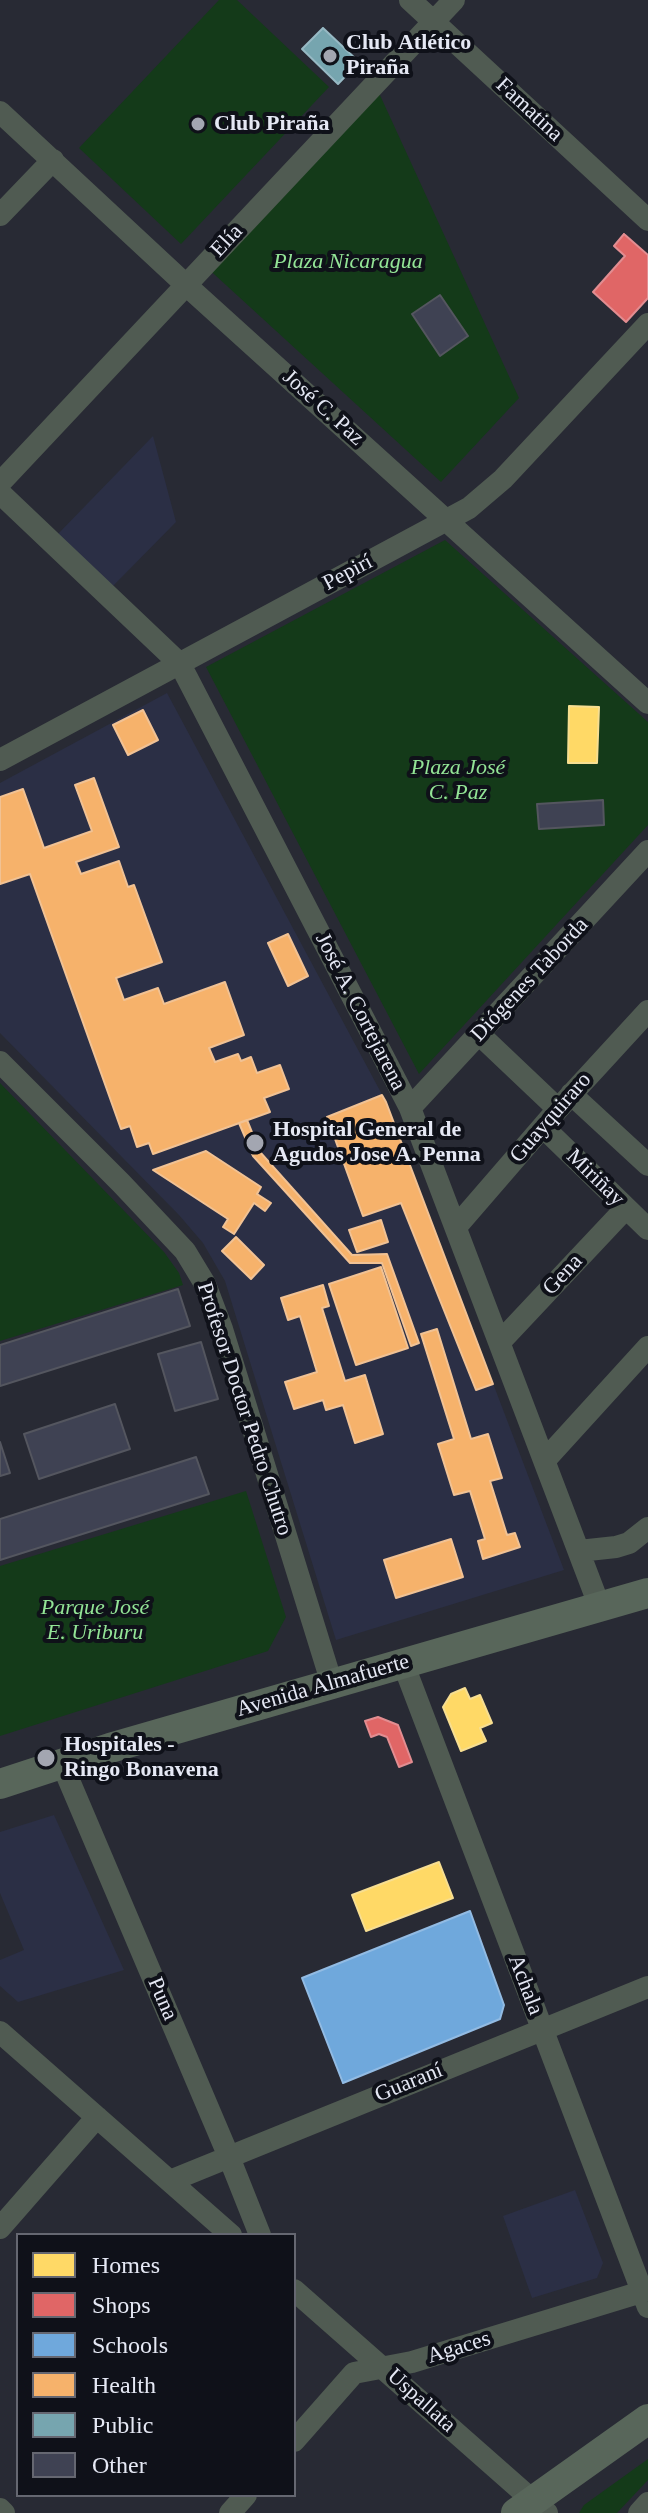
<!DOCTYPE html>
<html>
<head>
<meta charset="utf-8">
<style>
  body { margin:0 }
  #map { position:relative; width:648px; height:2513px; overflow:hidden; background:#282a34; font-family:"Times New Roman",serif }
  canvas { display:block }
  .legend { position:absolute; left:16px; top:2233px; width:280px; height:264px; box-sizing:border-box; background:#0f1119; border:2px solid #656771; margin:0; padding:10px 14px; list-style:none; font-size:24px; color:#e5e8f4 }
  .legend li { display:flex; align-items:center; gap:16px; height:40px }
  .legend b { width:40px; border:2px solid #656771 }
</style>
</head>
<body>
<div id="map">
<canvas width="648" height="2513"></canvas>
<ul class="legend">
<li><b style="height:22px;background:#ffd966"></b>Homes</li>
<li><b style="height:22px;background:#e06666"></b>Shops</li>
<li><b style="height:22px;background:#6fa8dc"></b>Schools</li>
<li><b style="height:22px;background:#f6b26b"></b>Health</li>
<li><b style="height:22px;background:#76a5af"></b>Public</li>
<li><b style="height:22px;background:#3f4253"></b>Other</li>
</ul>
</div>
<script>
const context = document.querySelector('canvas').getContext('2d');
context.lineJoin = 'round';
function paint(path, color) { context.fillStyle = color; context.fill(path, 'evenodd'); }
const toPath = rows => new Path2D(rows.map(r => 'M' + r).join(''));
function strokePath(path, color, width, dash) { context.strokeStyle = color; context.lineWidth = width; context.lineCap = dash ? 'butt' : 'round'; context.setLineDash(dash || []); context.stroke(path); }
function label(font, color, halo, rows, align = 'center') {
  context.font = font + ' "Times New Roman",serif'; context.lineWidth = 8; context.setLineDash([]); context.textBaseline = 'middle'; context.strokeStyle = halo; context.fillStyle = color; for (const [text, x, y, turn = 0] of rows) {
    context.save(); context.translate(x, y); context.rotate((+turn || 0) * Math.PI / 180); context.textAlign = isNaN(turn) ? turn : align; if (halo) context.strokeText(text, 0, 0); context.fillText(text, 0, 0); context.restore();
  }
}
paint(toPath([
  [153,436,176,522,111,588,57,535],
  [167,693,386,1102,564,1570,336,1640,225,1281,203,1243,179,1215,0,1033,0,783],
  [54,1815,124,1970,18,2002,0,1986,0,1960,24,1950,0,1893,0,1832],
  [575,2190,603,2263,597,2278,532,2298,503,2216]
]), '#2b2f45');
paint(toPath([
  [219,0,237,0,329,87,181,244,79,148],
  [379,93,519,398,441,482,203,264],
  [445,540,648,722,648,825,419,1074,206,667],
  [0,1083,164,1252,179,1273,183,1285,0,1341],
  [246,1491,286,1617,268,1651,0,1736,0,1566],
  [648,2459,648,2480,617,2513,579,2513,584,2505]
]), '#143a19');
const homes = toPath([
  [569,706,599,707,597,763,568,763,569,706],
  [465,1688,470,1699,480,1695,492,1723,480,1728,486,1741,461,1751,443,1707,451,1694,465,1688],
  [439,1862,453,1898,366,1931,352,1895,439,1862]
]);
paint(homes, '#ffd966');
strokePath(homes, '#f7de91', 2);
const shops = toPath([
  [624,234,648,255,648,298,626,322,593,292,625,256,614,246,624,234],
  [378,1717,398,1725,412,1762,399,1767,387,1737,379,1734,371,1737,365,1721,378,1717]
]);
paint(shops, '#e06666');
strokePath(shops, '#e28d91', 2);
const schools = toPath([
  [470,1911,504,2005,500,2019,343,2083,302,1978,470,1911]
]);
paint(schools, '#6fa8dc');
strokePath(schools, '#92bbe3', 2);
const health = toPath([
  [143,710,158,740,128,755,113,725,143,710],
  [94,778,119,847,76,862,81,874,119,861,128,887,134,885,162,962,116,978,124,1000,158,988,164,1004,225,982,244,1035,209,1048,215,1062,238,1054,241,1061,251,1057,257,1073,280,1065,289,1089,264,1098,270,1112,153,1154,149,1143,137,1147,130,1126,121,1129,30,874,0,884,0,797,23,789,44,848,92,831,75,785,94,778],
  [288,934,308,976,288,986,268,943,288,934],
  [382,1095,386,1102,493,1384,476,1390,401,1203,363,1216,327,1117,382,1095],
  [247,1120,260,1152,352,1255,387,1254,419,1343,411,1346,382,1263,350,1263,253,1156,239,1123,247,1120],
  [206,1151,261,1187,257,1194,271,1203,265,1211,254,1203,234,1234,223,1227,228,1219,153,1170,206,1151],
  [381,1220,388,1242,357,1252,349,1230,381,1220],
  [236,1237,264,1265,251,1279,222,1251,236,1237],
  [381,1267,408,1348,356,1365,329,1284,381,1267],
  [323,1285,329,1306,322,1308,345,1381,365,1375,383,1434,355,1443,343,1405,326,1410,323,1400,294,1409,285,1382,317,1372,300,1316,288,1320,281,1298,323,1285],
  [437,1329,471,1439,488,1434,502,1478,490,1481,507,1535,515,1533,520,1547,483,1559,478,1541,485,1539,470,1491,454,1495,438,1444,454,1439,421,1334,437,1329],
  [451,1539,463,1577,396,1598,384,1560,451,1539]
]);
paint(health, '#f6b26b');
strokePath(health, '#f1c294', 2);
const public = toPath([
  [323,28,359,62,338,84,302,49,323,28]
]);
paint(public, '#76a5af');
strokePath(public, '#97b9c4', 2);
const building = toPath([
  [440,295,468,336,440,356,412,314,440,295],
  [603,800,604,825,539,829,537,804,603,800],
  [178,1289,190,1326,0,1386,0,1345,178,1289],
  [201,1342,218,1399,175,1411,158,1354,201,1342],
  [115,1404,130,1449,39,1479,24,1434,115,1404],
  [0,1442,10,1473,0,1476,0,1442],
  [196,1457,209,1494,0,1560,0,1519,196,1457]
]);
paint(building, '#3f4253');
strokePath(building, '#54565f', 2);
strokePath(toPath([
  [410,0,648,220],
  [0,112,186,285,648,703],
  [0,215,53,160],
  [0,483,454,0],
  [0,493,180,664,410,1108,599,1605],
  [0,760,469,508,503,479,648,324],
  [480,1035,558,1109],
  [0,1062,121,1183,185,1251,205,1284,222,1329,332,1684],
  [571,1094,648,1165],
  [410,1108,648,851],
  [543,1127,648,1229],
  [456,1227,558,1109,648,1011],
  [500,1342,626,1208],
  [545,1460,648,1347],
  [579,1551,616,1547,629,1543,648,1528],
  [403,1663,648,2307],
  [62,1764,229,2157,260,2235],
  [0,2032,231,2235],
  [170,2181,648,1987],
  [0,2228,97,2117],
  [294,2290,547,2513],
  [294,2441,354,2373,412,2362,648,2290],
  [0,2509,4,2513],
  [230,2513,246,2495],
  [639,2513,648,2503]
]), '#505b52', 22);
strokePath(toPath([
  [0,1784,110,1748,648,1593],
  [516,2513,648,2419]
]), '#58665a', 30);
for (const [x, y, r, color] of [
  [330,56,8,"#a3a6b1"],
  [198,124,8,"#a3a6b1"],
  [255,1143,10,"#a3a6b1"],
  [46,1758,10,"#a3a6b1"]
]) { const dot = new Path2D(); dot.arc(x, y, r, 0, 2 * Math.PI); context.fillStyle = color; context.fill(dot); strokePath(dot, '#0f1119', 3); }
label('bold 22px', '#e5e8f4', '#0f1119', [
  ["Club Atlético",346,43],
  ["Piraña",346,68],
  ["Club Piraña",214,124],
  ["Hospital General de",273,1130],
  ["Agudos Jose A. Penna",273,1155],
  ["Hospitales -",64,1745],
  ["Ringo Bonavena",64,1770]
], 'left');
label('22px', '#e5e8f4', '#0f1119', [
  ["Famatina",529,110,43],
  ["Elía",227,241,-47],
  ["José C. Paz",323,408,42],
  ["Pepirí",348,573,-28],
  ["Diógenes Taborda",530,980,-47],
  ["José A. Cortejarena",360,1012,63],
  ["Guayquiraro",551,1118,-49],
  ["Miriñay",595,1178,44],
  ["Gena",563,1275,-47],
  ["Profesor Doctor Pedro Chutro",244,1409,72],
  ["Avenida Almafuerte",323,1686,-16],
  ["Achala",525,1985,69],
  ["Puna",162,1999,67],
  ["Guaraní",409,2083,-22],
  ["Agaces",459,2348,-17],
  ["Uspallata",421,2401,42]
]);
label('italic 22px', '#93e496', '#0f1119', [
  ["Plaza Nicaragua",348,262],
  ["Plaza José",458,768],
  ["C. Paz",458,793],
  ["Parque José",95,1608],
  ["E. Uriburu",95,1633]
]);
</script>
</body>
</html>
